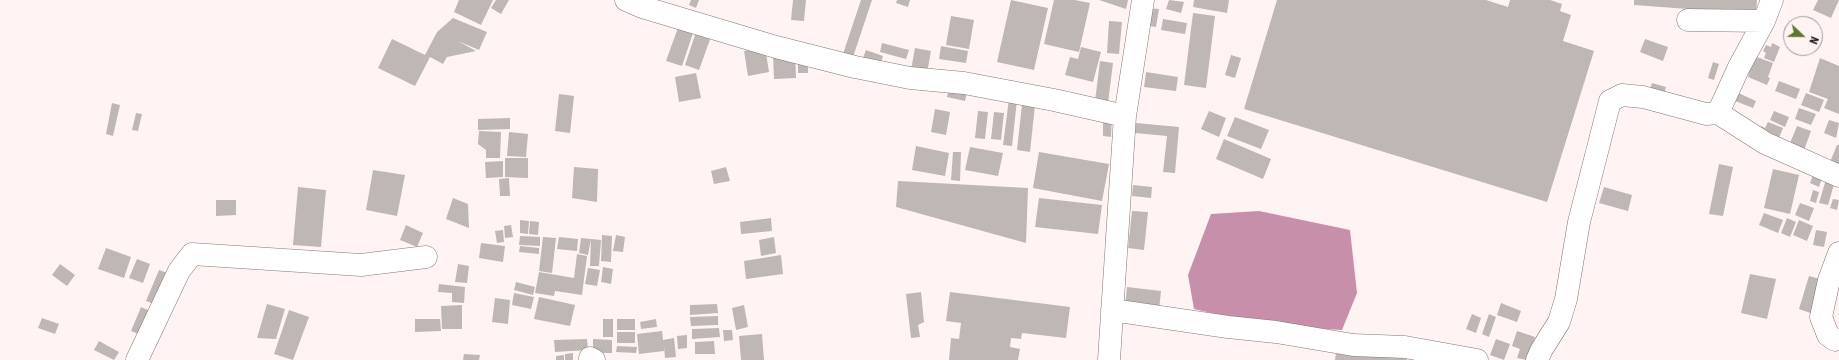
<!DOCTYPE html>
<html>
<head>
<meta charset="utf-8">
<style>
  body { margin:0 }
  #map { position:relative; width:1839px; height:360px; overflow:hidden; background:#fff4f3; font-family:"Source Sans 3",sans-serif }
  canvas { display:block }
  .north { position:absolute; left:1783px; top:16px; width:40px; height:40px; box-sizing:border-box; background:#fff4f3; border:1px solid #9f9797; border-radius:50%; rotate:112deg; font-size:11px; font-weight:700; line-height:16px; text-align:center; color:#0f0c0c }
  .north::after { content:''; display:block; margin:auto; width:14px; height:18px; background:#5d782b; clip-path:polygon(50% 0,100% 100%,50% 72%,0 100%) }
</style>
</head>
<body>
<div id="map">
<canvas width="1839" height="360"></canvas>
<div class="north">N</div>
</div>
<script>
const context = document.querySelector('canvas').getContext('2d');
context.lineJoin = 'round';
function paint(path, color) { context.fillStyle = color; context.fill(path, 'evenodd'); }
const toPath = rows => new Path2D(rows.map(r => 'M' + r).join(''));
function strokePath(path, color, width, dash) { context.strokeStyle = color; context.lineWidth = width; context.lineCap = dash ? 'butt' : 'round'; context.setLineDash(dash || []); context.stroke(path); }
paint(toPath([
  [1259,211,1350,230,1357,293,1342,330,1263,325,1194,309,1188,275,1211,214]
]), '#c88fab');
paint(toPath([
  [459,0,493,0,481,25,454,12],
  [496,0,509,0,501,14,491,8],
  [691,0,699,0,696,8,689,5],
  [793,0,806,0,804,21,791,20],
  [861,0,872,0,852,60,842,57],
  [897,0,910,0,908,7,896,3],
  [1011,0,1048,8,1034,70,997,62],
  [1054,0,1075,0,1090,3,1079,52,1044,44],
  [1099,0,1128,0,1126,9],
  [1169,0,1184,2,1181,13,1166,9],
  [1194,0,1229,0,1227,13,1193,7],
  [1277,0,1486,0,1508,7,1510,0,1550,0,1562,4,1560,11,1571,15,1563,41,1594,51,1547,202,1244,109],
  [1634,0,1757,0,1756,14,1634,5],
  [1818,0,1839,0,1831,18,1813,10],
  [1148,8,1159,9,1156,27,1145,25],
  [1193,13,1215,16,1206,88,1184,85],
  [951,16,974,20,969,49,946,45],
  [453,18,487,32,479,50,458,41,476,51,447,57,443,64,430,57,415,86,378,68,392,39,425,55,437,32],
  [1163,19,1187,23,1185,34,1161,30],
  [1109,21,1122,22,1119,54,1107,53],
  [680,22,695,27,682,66,666,61],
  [698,26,713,31,699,70,685,65],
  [1645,39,1668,47,1663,61,1640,52],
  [882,43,909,50,906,59,880,52],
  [1772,43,1780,47,1774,62,1764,58,1766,53,1763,51,1766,45,1771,47],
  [941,46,968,51,966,63,939,59],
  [765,47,769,72,748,76,744,51],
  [1081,47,1101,52,1093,82,1065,75,1070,57,1078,59],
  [915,48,931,51,927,73,911,70],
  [866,50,883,56,880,65,862,60],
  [795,53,796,78,774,79,773,54],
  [1231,55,1241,58,1235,78,1225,75],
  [1754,56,1773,63,1768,77,1770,78,1767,85,1748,77],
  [798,57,808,57,808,73,798,73],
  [1820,58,1839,66,1839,114,1824,108,1828,99,1809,92],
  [1100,61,1113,63,1108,103,1095,101],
  [1713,62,1719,64,1714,80,1708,78],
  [1146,72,1178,77,1176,91,1144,87],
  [696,73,701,98,679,102,675,77],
  [1779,81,1800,89,1796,99,1775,91],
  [1652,83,1666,87,1663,98,1649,93],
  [949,89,967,92,965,101,947,97],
  [1734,91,1756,101,1753,108,1730,99],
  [1806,93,1824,100,1819,112,1801,105],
  [559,94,574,96,570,133,555,131],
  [1009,99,1017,100,1012,146,1003,145],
  [112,103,120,105,113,136,106,134],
  [1022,104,1035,105,1030,152,1017,150],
  [1799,108,1816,114,1811,125,1795,119],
  [935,109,950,112,946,135,931,132],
  [978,111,988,112,985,139,975,138],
  [1209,111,1226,118,1219,137,1201,129],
  [1774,111,1789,117,1785,127,1770,120],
  [994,112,1004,113,1001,140,991,139],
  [136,113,142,114,138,131,132,130],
  [1103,114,1112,115,1111,137,1103,136],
  [1235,117,1269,130,1261,149,1227,136],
  [510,118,510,129,478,130,478,119],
  [1829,120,1839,123,1836,138,1824,133],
  [1768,122,1783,128,1776,145,1757,137,1761,126,1765,128],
  [1136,123,1179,127,1175,173,1163,172,1167,136,1135,133],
  [1797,126,1811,131,1803,153,1788,148],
  [479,131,501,132,500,158,486,158,486,150,478,144],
  [509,132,528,134,526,157,507,156],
  [1224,139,1271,159,1263,179,1216,159],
  [1837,145,1839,145,1839,172,1828,167],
  [916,146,949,153,945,176,912,170],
  [970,147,1003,153,998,176,965,170],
  [953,152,961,152,960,181,951,180],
  [1039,152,1109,164,1102,201,1033,188],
  [505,158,528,158,528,178,505,177],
  [503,161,503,177,486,178,485,162],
  [1719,164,1733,167,1723,216,1709,214],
  [574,167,598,169,597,202,572,198],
  [726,167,730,181,714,184,711,171],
  [1773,169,1799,175,1790,214,1764,208],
  [373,170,405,175,397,216,366,210],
  [1815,170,1824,173,1819,187,1810,183],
  [509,178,510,196,500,196,499,179],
  [1826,179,1835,181,1828,205,1819,203],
  [898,181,1028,188,1026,243,896,207],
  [1133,185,1152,187,1151,198,1132,196],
  [298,187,326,190,321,247,293,245],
  [1604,187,1632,195,1628,211,1599,203],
  [1813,190,1819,192,1816,203,1810,201],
  [453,198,468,204,469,228,446,219],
  [1039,198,1102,205,1098,234,1035,227],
  [1833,199,1839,200,1837,210,1830,208],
  [216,200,236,200,236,215,216,216],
  [1800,203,1814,208,1809,221,1795,215],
  [1132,211,1148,212,1144,250,1128,248],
  [1764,213,1783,220,1778,233,1759,225],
  [771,218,772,231,741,234,740,222],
  [1787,218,1796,222,1790,237,1781,233],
  [520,220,529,221,528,234,520,233],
  [1799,220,1813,226,1807,241,1793,235],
  [530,221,539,222,538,235,529,234],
  [406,225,423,233,417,247,400,240],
  [511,225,513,237,505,238,504,226],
  [503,230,504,242,497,243,495,231],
  [1816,230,1827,232,1824,247,1813,245],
  [602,235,612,236,611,262,601,261],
  [616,235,625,237,623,252,613,251],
  [520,236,540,237,540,246,519,245],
  [543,237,556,238,552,273,539,271],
  [559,237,578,239,577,251,557,249],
  [774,237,776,253,761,256,759,240],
  [581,238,591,239,588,255,579,253],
  [591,239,601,240,599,266,590,266],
  [481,243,505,246,503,262,479,258],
  [520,246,539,248,539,254,519,252],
  [106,248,131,257,124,278,98,269],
  [577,254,587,256,582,295,555,291,554,296,535,293,539,272,574,278],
  [781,255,783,274,746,279,744,261],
  [137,259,150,264,143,283,129,278],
  [60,264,75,275,67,286,52,275],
  [458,264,469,266,467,283,455,282],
  [603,267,613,269,611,284,601,282],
  [588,268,600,270,597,286,585,284],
  [159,270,170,274,157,305,146,301],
  [1750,274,1776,279,1767,319,1741,313],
  [1809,276,1823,280,1813,314,1799,309],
  [516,282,535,287,533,295,514,290],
  [439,284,465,287,464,303,452,302,452,293,438,292],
  [1127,287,1161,291,1159,310,1125,307],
  [921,292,924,322,918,325,920,337,911,338,906,294],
  [950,292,1070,307,1066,338,1022,333,1021,339,1011,338,1010,347,1020,349,1018,360,949,360,951,338,959,339,961,323,946,321],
  [514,293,534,297,531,309,512,305],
  [539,297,575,305,570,326,534,319],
  [495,298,510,300,508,324,492,322],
  [1501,303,1521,311,1517,322,1497,315],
  [267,304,285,309,276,339,257,338],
  [717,304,718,313,690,315,690,305],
  [462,305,462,329,442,329,441,306],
  [744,305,748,327,736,330,732,308],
  [141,307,150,311,141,335,131,331],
  [289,310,309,317,293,360,274,354],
  [1472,314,1481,318,1476,333,1466,329],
  [1489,314,1496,317,1489,337,1482,334],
  [718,316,718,325,691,326,690,317],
  [42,318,59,324,55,334,38,328],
  [415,319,440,319,441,331,415,332],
  [603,319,613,319,613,337,603,337],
  [617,319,635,319,635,330,617,330],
  [656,319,657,327,641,329,640,322],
  [719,328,720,337,692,339,692,329],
  [723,330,732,330,733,340,724,341],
  [662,331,663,340,674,338,676,357,665,358,664,347,664,351,639,354,637,334],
  [1517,331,1535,337,1527,360,1517,358,1520,349,1512,346],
  [617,332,635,332,635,343,617,343],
  [762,334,764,360,741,360,739,336],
  [687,335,687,348,678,349,677,336],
  [587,339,588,350,555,352,554,340],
  [593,339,612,340,612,353,593,353],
  [1496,339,1510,344,1504,360,1490,355],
  [99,341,119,352,114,360,94,350],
  [714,341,715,354,695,354,695,342],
  [617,346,637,347,636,353,616,352],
  [1337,346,1407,359,1407,360,1335,360],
  [573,353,573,360,565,360,565,354],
  [464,354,480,355,479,360,463,360],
  [564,355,564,360,556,360,556,356]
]), '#bfb7b3');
const minor = toPath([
  [626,0,642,7,776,47,855,67,910,78,964,83,1054,100,1125,116],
  [1688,20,1764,21,1772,0],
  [1718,113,1739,67,1764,21],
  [1112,310,1228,327,1276,332,1353,345,1405,347,1477,360],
  [1835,340,1828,335,1821,317,1829,280,1839,253],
  [590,358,594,360],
  [137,360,179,271,192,254,361,265,426,257],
  [1109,360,1125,116,1143,0],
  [1537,360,1542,349,1559,322,1566,299,1579,222,1610,101,1622,95,1643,97,1706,114,1718,113,1765,143,1839,176]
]);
strokePath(minor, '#807776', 23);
strokePath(minor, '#fff', 22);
</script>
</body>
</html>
